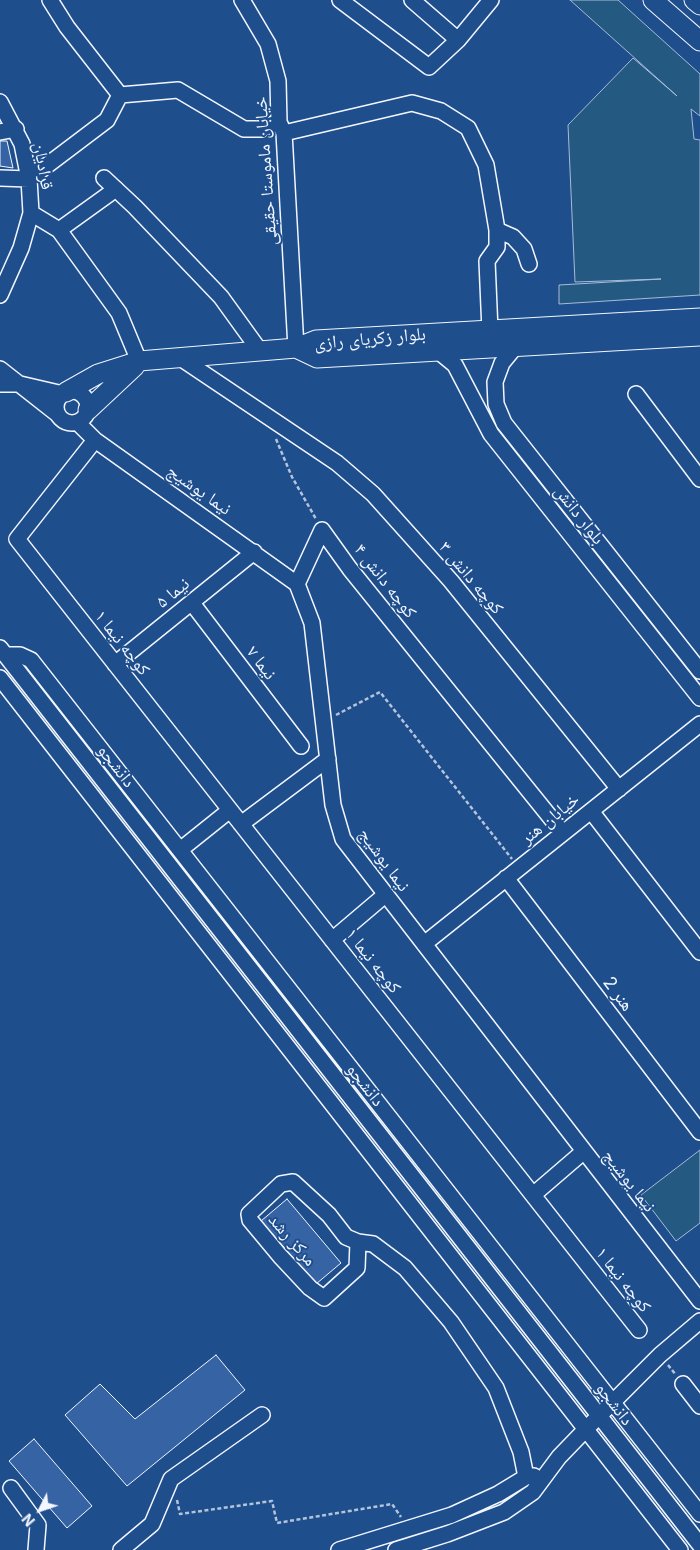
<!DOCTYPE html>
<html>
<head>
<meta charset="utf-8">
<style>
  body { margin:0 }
  #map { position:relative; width:700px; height:1550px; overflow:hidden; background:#1f4e8c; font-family:Inter,sans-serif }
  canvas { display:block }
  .north { position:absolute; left:15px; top:1485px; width:50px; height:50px; -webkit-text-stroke:4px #1f4e8c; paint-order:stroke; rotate:229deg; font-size:14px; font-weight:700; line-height:20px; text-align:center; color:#f2f6ff }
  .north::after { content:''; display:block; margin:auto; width:18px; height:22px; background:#f2f6ff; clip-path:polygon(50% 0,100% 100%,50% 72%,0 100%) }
</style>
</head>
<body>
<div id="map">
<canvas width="700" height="1550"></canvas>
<div class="north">N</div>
</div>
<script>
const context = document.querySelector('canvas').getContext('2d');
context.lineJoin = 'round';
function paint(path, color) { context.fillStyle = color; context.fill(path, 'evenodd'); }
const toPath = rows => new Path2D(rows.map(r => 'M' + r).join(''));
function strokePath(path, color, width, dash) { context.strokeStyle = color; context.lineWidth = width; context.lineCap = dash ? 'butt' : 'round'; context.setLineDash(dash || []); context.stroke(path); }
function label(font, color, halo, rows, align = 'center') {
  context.font = font + ' Inter,"Noto Naskh Arabic",sans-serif'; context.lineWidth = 4; context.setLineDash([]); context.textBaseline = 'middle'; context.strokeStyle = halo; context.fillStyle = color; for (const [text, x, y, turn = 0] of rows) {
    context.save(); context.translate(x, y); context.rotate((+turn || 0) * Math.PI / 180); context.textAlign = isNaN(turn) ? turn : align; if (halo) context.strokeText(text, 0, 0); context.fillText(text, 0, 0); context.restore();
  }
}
const green = toPath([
  [570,0,618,0,700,74,700,116,691,109,694,139,700,140,700,295,559,304,559,285,661,279,575,282,568,125,633,58,677,96,570,0],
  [700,1150,700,1223,676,1241,641,1195,700,1150]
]);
paint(green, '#245a82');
strokePath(green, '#a8bbd7', 1);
const building = toPath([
  [0,141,7,141,13,168,0,166,0,141],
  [287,1199,341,1263,316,1284,261,1221,287,1199],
  [216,1355,245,1390,127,1486,65,1415,100,1384,135,1419,216,1355],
  [34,1439,92,1506,67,1528,9,1461,34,1439]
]);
paint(building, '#3563a3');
strokePath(building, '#f2f6ff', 1);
const minor = toPath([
  [50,0,67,27,120,95],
  [242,0,268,44,278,81,279,122,284,133,296,348],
  [340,0,429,67,458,40,491,0],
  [412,0,458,40],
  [0,102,22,144,29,179,31,213,21,248,0,295],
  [0,132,16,129],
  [284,133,412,103,441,111,468,128,486,165,497,230,497,247,487,261,490,331],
  [0,178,29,179,107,120,120,95,178,90,244,129,261,129,279,122],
  [104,178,135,207,221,297,260,351],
  [31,213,59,230,119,313,139,361],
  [59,230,116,189],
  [497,230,513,237,524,249,529,264],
  [516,346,502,363,495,382,496,404,504,423,700,671],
  [438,351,455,365,491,434,700,698],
  [182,359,337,463,373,494,451,581,619,789],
  [0,369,56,413],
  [0,384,20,384,63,394],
  '56 407a16 16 0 1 1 32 0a16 16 0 1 1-32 0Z',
  [636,394,700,479],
  [78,423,95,440,297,584,312,623,333,805,343,839,700,1301],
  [95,440,17,539,639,1330],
  [297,584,322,530,350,569,563,833],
  [192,603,301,746],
  [0,648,700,1545],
  [5,655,20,655,31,660,700,1514],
  [115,664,254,552],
  [0,678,680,1550],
  [591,811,700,952],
  [241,824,328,759],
  [180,850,230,810],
  [506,878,700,1132],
  [332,940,385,895],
  [424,944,700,724],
  [533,1195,583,1152],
  [358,1242,357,1268,324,1298,310,1288,280,1256,250,1220,249,1214,281,1184,293,1182,329,1215,346,1237,358,1242,373,1244,405,1268,451,1322,496,1388,521,1452,526,1477],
  [683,1384,700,1406],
  [11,1488,38,1525,36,1550],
  [121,1550,152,1524,171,1479,262,1415],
  [339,1550,452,1515,498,1494,526,1477,534,1476],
  [396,1550,447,1534,504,1512,533,1492,559,1457,586,1429,660,1355,700,1321]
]);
const major = toPath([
  [653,0,700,41],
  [694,0,700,5],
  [296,348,317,358,700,336],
  [66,392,98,374,139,361,296,348,316,340,700,318],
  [88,410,135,366]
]);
strokePath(minor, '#f2f6ff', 18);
strokePath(major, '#f2f6ff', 21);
strokePath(toPath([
  [276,439,292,477,316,519],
  [336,715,380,692,512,859],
  [668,1365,676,1375],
  [177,1500,180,1514,272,1501,277,1523,392,1504,401,1517]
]), '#b3c4dc', 2.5, [4, 2.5]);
strokePath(minor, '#1f4e8c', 15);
strokePath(major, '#1f4e8c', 19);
label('18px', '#f2f6ff', '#1f4e8c', [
  ["قرادیان",43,166,80],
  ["خیابان ماموستا حقیقی",266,171,-94],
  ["بلوار زکریای رازی",370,339,-5],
  ["نیما یوشیج",199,490,35],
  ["بلوار دانش",579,515,52],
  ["کوچه دانش ۳",471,578,50],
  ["کوچه دانش ۴",385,581,52],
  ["نیما ۵",173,593,-39],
  ["کوچه نیما ۱",122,643,52],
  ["نیما ۷",261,663,53],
  ["دانشجو",116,766,52],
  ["خیابان هنر",550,819,-39],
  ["نیما یوشیج",384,860,54],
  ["کوچه نیما ۱",373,961,52],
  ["هنر 2",618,994,53],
  ["دانشجو",365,1085,52],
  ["نیما یوشیج",629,1181,52],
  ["مرکز رشد",292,1240,49],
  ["کوچه نیما ۱",623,1280,52],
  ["دانشجو",614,1404,52]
]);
</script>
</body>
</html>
